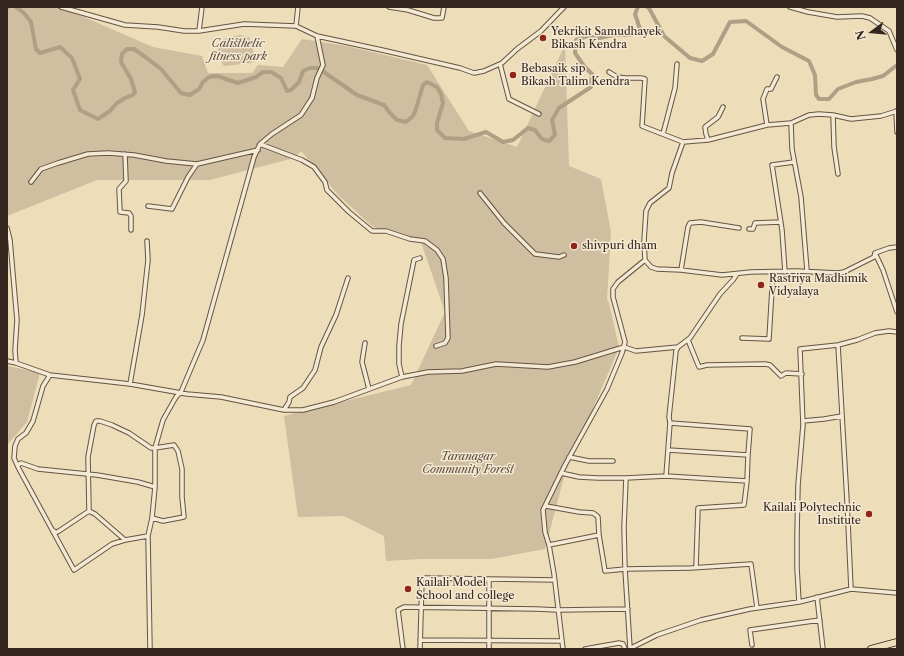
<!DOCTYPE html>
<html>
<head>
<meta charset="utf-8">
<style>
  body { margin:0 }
  #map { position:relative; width:904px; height:656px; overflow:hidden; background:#eeddb9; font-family:"Libre Caslon Text",serif }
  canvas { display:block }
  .frame { position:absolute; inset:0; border:8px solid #352620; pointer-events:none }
  .north { position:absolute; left:852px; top:12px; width:40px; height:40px; -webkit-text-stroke:3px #f4e9d2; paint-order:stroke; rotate:254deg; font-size:11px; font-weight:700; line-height:16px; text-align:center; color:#352620 }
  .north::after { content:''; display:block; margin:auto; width:14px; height:18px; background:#352620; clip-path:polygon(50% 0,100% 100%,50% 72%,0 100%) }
</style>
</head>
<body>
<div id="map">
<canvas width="904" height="656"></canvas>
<div class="frame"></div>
<div class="north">N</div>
</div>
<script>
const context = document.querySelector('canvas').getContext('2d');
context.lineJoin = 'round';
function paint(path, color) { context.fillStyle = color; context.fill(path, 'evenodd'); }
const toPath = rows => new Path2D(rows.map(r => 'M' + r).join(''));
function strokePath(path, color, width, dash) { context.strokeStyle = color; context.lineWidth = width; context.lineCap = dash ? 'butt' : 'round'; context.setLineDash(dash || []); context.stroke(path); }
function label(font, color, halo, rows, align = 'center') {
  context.font = font + ' "Libre Caslon Text",serif'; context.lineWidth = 3; context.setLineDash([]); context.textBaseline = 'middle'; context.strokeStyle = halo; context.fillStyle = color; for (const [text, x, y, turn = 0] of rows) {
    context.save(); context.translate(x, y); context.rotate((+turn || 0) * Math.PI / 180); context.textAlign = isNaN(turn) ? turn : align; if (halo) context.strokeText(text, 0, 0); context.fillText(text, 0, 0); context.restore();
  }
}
paint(toPath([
  [7,7,64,7,77,14,153,47,202,56,208,73,252,73,258,65,283,67,302,39,347,46,427,65,469,131,517,147,565,45,569,166,601,179,611,232,607,299,609,303,619,348,565,473,545,549,491,559,421,559,386,561,384,536,344,516,298,517,284,416,411,385,445,312,421,242,403,234,373,227,339,196,301,151,294,158,210,180,97,180,7,216],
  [240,35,249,37,255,57,252,63,224,66,217,55,219,41,230,37],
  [7,366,40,373,27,422,7,445]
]), '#cfbe9f');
strokePath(toPath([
  [16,7,24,13,31,22,36,49,40,53,60,47,72,58,80,79,73,90,80,110,98,119,110,111,117,103,125,98,133,95,135,92,131,79,121,62,122,54,127,49,134,49,148,59,161,69,181,93,190,95,199,89,203,82,209,77,217,76,238,83,256,77,263,72,271,72,281,78,287,91,291,90,299,82,303,71,310,68,318,68,357,95,384,105,390,113,397,120,406,122,413,116,416,109,423,85,427,82,437,87,441,94,443,103,437,123,437,130,445,138,464,139,486,132,503,142,513,140,528,128,535,130,542,139,549,141,555,135,552,120,559,108,591,87,592,74,584,66,575,53,576,40,587,36,599,38,614,35,631,35,640,29,635,14,638,7],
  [647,7,649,8,664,36,690,58,702,61,713,54,730,22,746,21,782,47,809,61,815,75,816,95,819,99,829,99,838,89,856,82,872,79,883,76,897,65],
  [7,8,8,7]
]), '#af9f85', 4);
const street = toPath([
  [61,7,125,25,158,27,184,31,199,31,244,24,296,26],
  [298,7,296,26,317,36,382,50,460,68,474,73,484,71,502,63,517,49,541,31,564,7],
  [389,7,408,10,434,18,442,18,444,7],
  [790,7,808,12,837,17,862,16,870,18,889,31,897,50],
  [199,31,202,7],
  [500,64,509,99,539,114],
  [609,72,617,77,625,78,641,78,645,79,642,126,683,142],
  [896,111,897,132],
  [833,115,834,147,838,174],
  [791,123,792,149,801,197,807,271],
  [767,125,763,99,767,89,771,89,777,77],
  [663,134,675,88,677,64],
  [708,140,706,134,705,127,718,117,723,107],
  [260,144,302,160,314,167,325,182,327,190,349,212,372,231,386,231,410,239,425,241,437,250,443,259,446,278,448,338,445,343,436,346],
  [125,154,126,181,119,189,120,211,120,212,129,213,131,216,131,230],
  [31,182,41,169,58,163,88,154,108,153,134,155,166,161,197,164,258,150],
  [480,193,504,223,535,254,559,257,564,255],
  [148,206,172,209,188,177,197,164],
  [7,228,10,240,17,320,15,350,16,363],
  [749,229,753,229,755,223,781,222],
  [875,253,883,270,897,312],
  [645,260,651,267,657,269,681,270,722,275,751,272,796,271,838,273,844,272,874,257,875,253,889,248,897,247],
  [681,270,688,227,690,223,701,222,739,228],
  [785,272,782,230,772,165,794,162],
  [742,338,769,339,773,272],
  [688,340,699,367,707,365,765,364,770,365,781,376,786,373,802,374],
  [365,343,362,362,369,389],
  [838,345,847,501,851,589],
  [7,361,16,363,50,375,130,384,187,394,221,397,284,410,303,410,334,402,402,377,428,372,462,371,496,364,548,367,575,362,624,347,636,351,678,347],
  [50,375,43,386,33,421,26,433,18,439,15,446,14,458,19,469,74,570,112,544,125,540,148,536],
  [402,377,399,364,399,346,401,324,414,260,420,258],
  [130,384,142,315,148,260,147,241],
  [284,410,289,402,290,397,303,388,315,370,321,347,336,315,348,278],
  [803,421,824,419,842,416],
  [670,423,750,429,748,455],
  [569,457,589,461,613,461],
  [18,465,21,463,38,469,97,475,138,482,155,487],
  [561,473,579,477,598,478,626,478],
  [666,476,747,481,748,455,668,450],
  [546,506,579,512,593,513,596,515,598,517,599,535],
  [54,531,55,533,59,531,89,511],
  [125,540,95,514,89,511,88,457,94,425,96,421,100,421,112,425,129,433,151,448,155,448,174,445,178,451,182,469,182,497,184,517,163,521,152,518],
  [549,545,599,535,605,571,625,569,691,568,751,564,757,608],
  [696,567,698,508,744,505,747,481],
  [817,597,823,649],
  [799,602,797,568,797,536,798,485,803,425,800,349,838,345,857,340,875,333,889,331,897,332],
  [420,640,562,641],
  [752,645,750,630,820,620],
  [630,648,625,569,624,527,626,478,666,476,670,423,669,417,676,351,678,347,690,338,720,294,733,280,737,274],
  [150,649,148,536,152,518,155,487,155,448,163,420,176,397,181,392,203,340,254,157,260,144,272,134,301,115,312,98,317,78,323,65,317,36],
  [403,649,398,610,404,607,536,609,558,610,628,609],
  [420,649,422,579,425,578,555,580],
  [489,649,489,579],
  [563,649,554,574,549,545,545,532,543,510,565,465,607,389,622,353,625,342,613,297,613,289,618,282,645,260,644,241,646,211,650,203,669,188,672,173,683,142,708,140,767,125,791,123,809,115,819,114,833,115,851,119,881,116,897,111],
  [585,649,619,643,623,644,625,649],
  [629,649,657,635,701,620,750,609,799,602,851,589,897,593]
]);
const highway = toPath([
  [871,649,897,642]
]);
strokePath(street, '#635446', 5.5);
strokePath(highway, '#352620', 8);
strokePath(street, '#f4e9d2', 3.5);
strokePath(highway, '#eeddb9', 6);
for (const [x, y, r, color] of [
  [543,38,4,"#8f2418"],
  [513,75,4,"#8f2418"],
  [574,246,4,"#8f2418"],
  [761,285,4,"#8f2418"],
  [869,514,4,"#8f2418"],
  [408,589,4,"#8f2418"]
]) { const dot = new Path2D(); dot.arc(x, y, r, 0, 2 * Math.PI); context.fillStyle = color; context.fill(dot); strokePath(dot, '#f4e9d2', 1.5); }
label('11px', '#352620', '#f4e9d2', [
  ["Yekrikit Samudhayek",551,32],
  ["Bikash Kendra",551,45],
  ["Bebasaik sip",521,69],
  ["Bikash Talim Kendra",521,82],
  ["shivpuri dham",582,246],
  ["Rastriya Madhimik",769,279],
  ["Vidyalaya",769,292],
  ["Kailali Polytechnic",861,508,"right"],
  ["Institute",861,521,"right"],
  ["Kailali Model",416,583],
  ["School and college",416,596]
], 'left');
label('italic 11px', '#5c4c40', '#f4e9d2', [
  ["Calisthelic",238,44],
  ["fitness park",238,57],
  ["Taranagar",468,457],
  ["Community Forest",468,470]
]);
</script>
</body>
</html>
